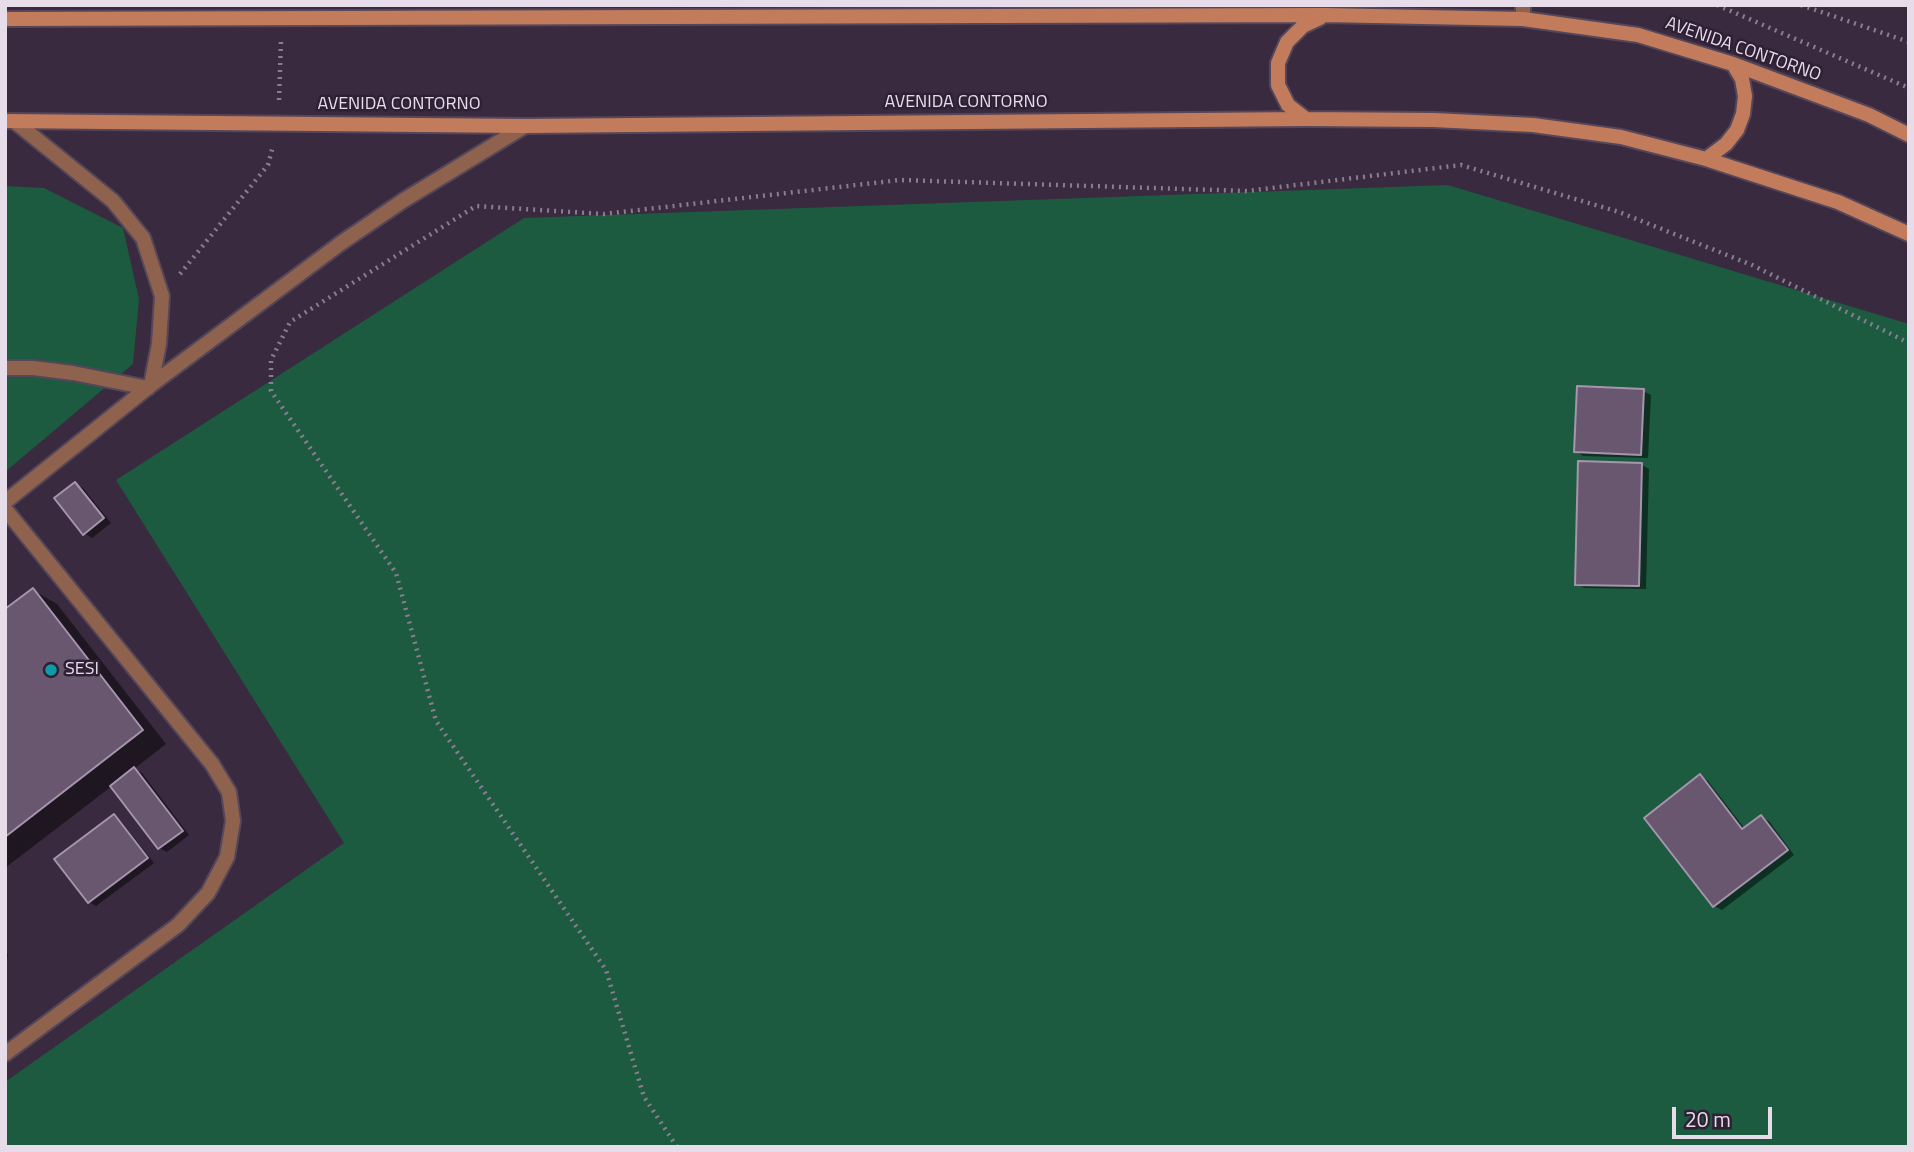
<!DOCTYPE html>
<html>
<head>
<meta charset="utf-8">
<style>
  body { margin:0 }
  #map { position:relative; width:1914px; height:1152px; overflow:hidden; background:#392a3f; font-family:"Titillium Web",sans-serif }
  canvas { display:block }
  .frame { position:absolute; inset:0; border:7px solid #e6dcea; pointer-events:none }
  .scale { position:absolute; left:1672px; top:1107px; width:100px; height:32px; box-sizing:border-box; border:4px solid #e6dcea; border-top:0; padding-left:9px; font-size:21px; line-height:24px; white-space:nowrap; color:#e6dcea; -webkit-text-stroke:5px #2f2035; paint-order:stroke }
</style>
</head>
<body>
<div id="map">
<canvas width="1914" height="1152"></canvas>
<div class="frame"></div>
<div class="scale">20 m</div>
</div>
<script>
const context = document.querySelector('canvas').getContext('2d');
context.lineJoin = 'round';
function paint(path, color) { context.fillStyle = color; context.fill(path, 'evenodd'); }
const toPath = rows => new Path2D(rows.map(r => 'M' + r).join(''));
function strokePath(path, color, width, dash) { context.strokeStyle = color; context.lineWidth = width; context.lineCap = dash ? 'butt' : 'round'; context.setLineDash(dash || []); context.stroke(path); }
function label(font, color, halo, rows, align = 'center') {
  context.font = font + ' "Titillium Web",sans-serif'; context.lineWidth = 5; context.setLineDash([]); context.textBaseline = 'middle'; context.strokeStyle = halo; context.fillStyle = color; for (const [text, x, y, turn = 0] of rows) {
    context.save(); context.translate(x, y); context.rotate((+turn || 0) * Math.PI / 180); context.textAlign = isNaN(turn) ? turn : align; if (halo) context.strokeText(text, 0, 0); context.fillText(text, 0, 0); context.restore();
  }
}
paint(toPath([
  [1448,185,1909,324,1909,1147,5,1147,5,1082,344,843,116,480,524,218],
  [5,186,44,188,123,228,139,299,133,364,5,472]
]), '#1c5b40');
paint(toPath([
  [1643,391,1651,395,1648,458,1583,456,1576,451],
  [1642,465,1649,469,1646,589,1584,588,1577,584],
  [75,484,83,488,111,523,92,538,84,533],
  [33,590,57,604,166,744,134,769,142,773,189,835,167,852,159,848,112,786,5,868,5,612],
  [1700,776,1708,781,1745,829,1761,817,1769,821,1794,855,1722,910,1714,906],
  [114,816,121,821,154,863,96,906,89,902],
  [5,953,8,954,5,977]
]), '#0007');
const building = toPath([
  [1577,386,1644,389,1641,455,1574,452,1577,386],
  [1578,461,1642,463,1639,586,1575,585,1578,461],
  [75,482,104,518,83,535,54,498,75,482],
  [33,588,143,730,5,837,5,609,33,588],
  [134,767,183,831,158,849,110,786,134,767],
  [1700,774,1742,829,1761,815,1788,850,1713,907,1644,818,1700,774],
  [114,814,148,858,88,903,54,859,114,814]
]);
paint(building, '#68576e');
strokePath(building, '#a794ad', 2);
const service = toPath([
  [14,121,113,201,143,238,162,296,159,344,151,385],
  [5,368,33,368,73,373,148,388],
  [5,502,151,385,341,243,404,200,525,126],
  [5,509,212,764,229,792,233,821,227,857,208,893,178,925,5,1054]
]);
const minor = toPath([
  [1523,19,1523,5]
]);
const secondary = toPath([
  [5,19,1325,15,1523,19,1638,35,1733,64,1869,115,1909,135],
  [1306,119,1288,105,1278,85,1278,63,1287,42,1303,26,1320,18],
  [5,121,525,126,1306,119,1434,120,1533,125,1621,137,1706,159,1838,202,1909,234],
  [1706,159,1726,144,1737,130,1743,114,1745,96,1742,79,1733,64]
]);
strokePath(service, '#55465a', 18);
strokePath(minor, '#55465a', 18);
strokePath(secondary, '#55465a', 18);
strokePath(toPath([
  [1717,5,1909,88],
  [1801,5,1909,42],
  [279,100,281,42],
  [180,274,268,165,273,146],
  [677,1147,644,1097,606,970,436,721,396,573,271,391,271,360,290,322,476,206,604,214,900,180,1247,191,1461,165,1619,212,1752,265,1909,343]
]), '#8a7d8f', 4.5, [2, 5]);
strokePath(service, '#8f624d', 14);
strokePath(minor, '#8f624d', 14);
strokePath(secondary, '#c37c5b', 14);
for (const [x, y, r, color] of [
  [51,670,7,"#0f9aa8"]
]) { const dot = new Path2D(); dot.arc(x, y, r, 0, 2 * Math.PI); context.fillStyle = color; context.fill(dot); strokePath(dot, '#2f2035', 2.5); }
label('18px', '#e6dcea', '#2f2035', [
  ["AVENIDA CONTORNO",1743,50,19],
  ["AVENIDA CONTORNO",966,103],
  ["AVENIDA CONTORNO",399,105]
]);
label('18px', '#e6dcea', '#2f2035', [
  ["SESI",65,670]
], 'left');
</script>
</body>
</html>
